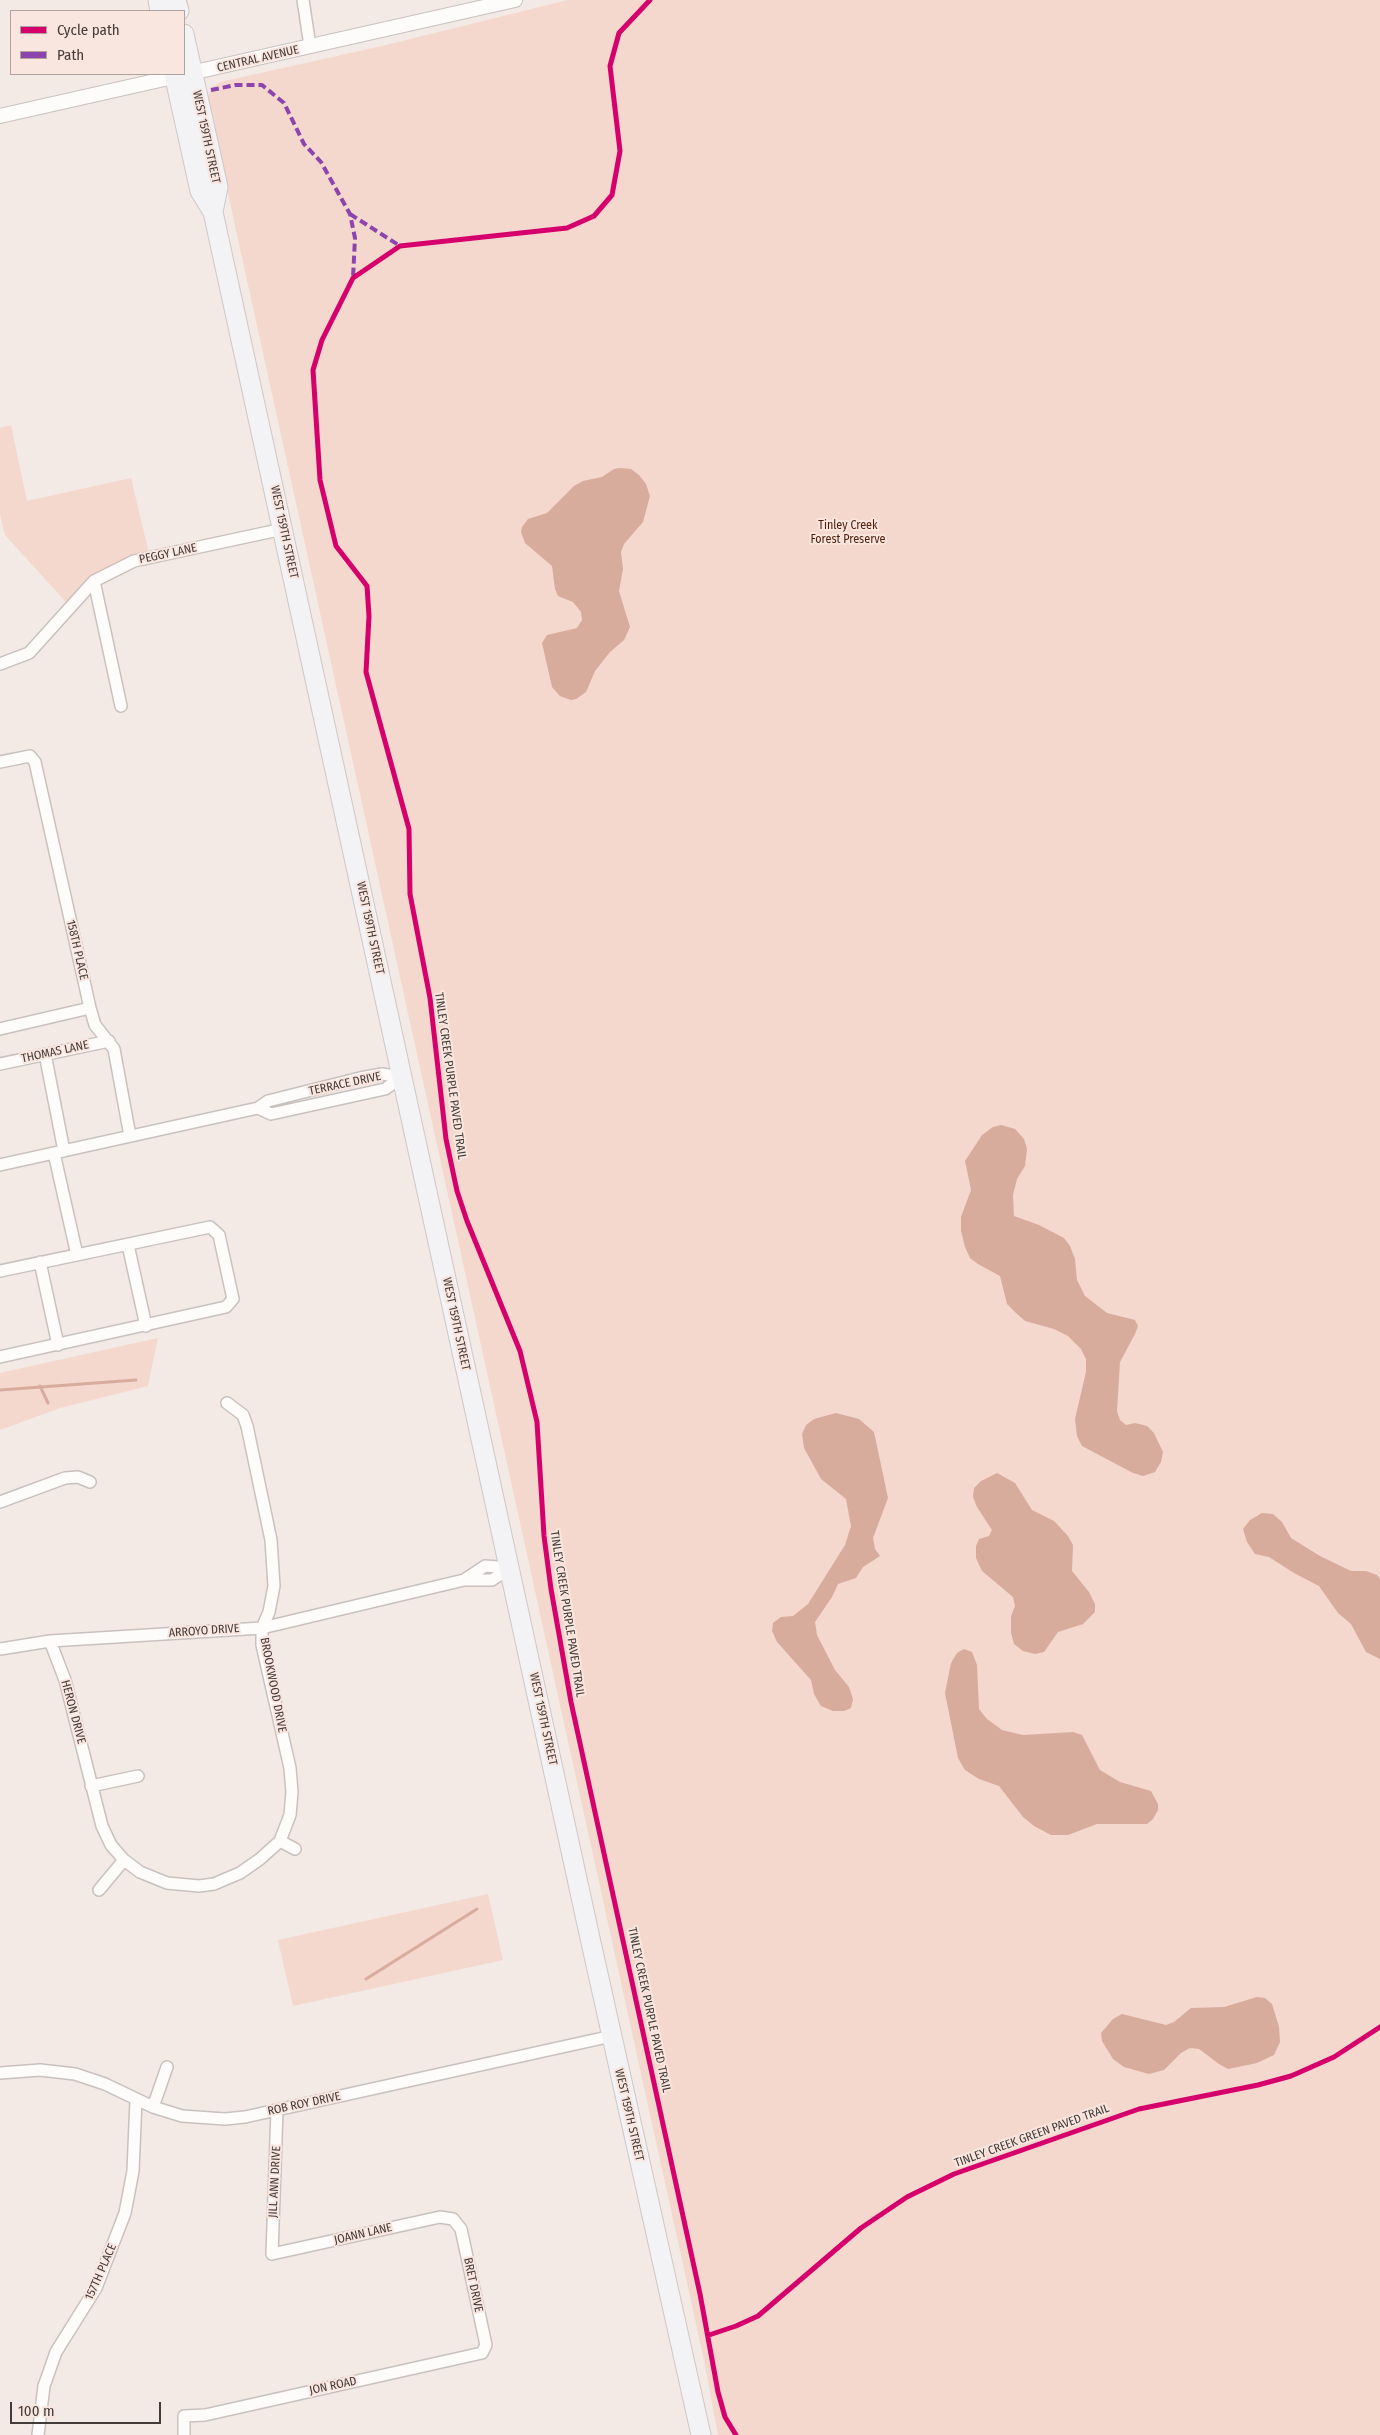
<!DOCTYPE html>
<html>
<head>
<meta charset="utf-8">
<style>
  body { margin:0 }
  #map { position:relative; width:1380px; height:2435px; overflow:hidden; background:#f3e9e5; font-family:"Fira Sans Condensed",sans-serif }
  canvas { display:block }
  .legend { position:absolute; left:10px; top:10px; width:175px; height:65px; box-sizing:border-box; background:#f9e6df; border:1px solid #b0a29c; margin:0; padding:6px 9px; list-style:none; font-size:15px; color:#423b38 }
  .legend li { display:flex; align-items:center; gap:10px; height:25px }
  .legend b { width:25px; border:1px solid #b0a29c }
  .scale { position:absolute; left:10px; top:2402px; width:151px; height:22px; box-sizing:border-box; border:2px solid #423b38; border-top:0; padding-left:6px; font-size:15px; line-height:18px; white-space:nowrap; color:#423b38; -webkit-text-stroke:4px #f9e6df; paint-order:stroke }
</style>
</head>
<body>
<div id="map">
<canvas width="1380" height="2435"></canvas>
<ul class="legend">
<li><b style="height:6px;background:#d6006c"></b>Cycle path</li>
<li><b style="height:6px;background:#8e44ad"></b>Path</li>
</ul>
<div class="scale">100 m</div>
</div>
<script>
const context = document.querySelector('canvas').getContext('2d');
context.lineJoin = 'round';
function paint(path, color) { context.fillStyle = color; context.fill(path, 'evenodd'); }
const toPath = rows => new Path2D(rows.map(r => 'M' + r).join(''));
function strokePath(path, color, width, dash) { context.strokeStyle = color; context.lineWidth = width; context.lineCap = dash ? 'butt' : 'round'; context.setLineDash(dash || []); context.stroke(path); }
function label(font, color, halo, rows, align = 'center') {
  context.font = font + ' "Fira Sans Condensed",sans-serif'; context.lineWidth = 4; context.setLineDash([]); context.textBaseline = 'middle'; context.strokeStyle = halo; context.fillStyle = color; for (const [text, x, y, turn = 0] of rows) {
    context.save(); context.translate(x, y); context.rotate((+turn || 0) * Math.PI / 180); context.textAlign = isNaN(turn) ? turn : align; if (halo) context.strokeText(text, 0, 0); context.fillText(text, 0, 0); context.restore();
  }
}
paint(toPath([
  [568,0,1380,0,1380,2435,718,2435,704,2360,207,98,212,87,220,82,382,46],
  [11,425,27,501,131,478,149,554,120,561,94,576,66,602,5,535,0,513,0,428],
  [158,1338,148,1386,60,1408,0,1430,0,1373],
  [488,1894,503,1960,293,2006,278,1940]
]), '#f4d7cd');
paint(toPath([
  [620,468,631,469,639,475,646,484,650,496,643,522,624,544,621,552,623,569,619,591,630,627,624,640,610,652,595,671,586,692,576,699,571,700,560,696,552,687,542,643,547,635,577,628,582,620,581,612,573,602,558,596,555,589,552,566,525,543,521,532,522,527,528,519,547,513,574,486,583,481,602,477,614,469],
  [1001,1125,1015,1129,1024,1139,1027,1149,1025,1166,1017,1179,1013,1195,1014,1216,1039,1225,1064,1238,1070,1246,1075,1259,1077,1280,1085,1296,1107,1313,1135,1320,1138,1326,1135,1334,1120,1362,1117,1411,1120,1420,1126,1425,1135,1423,1147,1426,1154,1433,1163,1452,1161,1462,1155,1472,1143,1476,1133,1473,1082,1446,1077,1436,1075,1419,1086,1372,1086,1359,1081,1349,1068,1336,1054,1329,1025,1321,1016,1313,1007,1304,1000,1276,978,1264,970,1258,965,1247,961,1231,961,1217,971,1190,965,1161,982,1135,993,1127],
  [836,1413,859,1419,874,1432,888,1498,873,1538,875,1549,880,1556,863,1567,856,1578,838,1584,832,1597,815,1622,817,1635,835,1670,849,1687,853,1699,851,1708,844,1711,833,1711,821,1706,814,1694,811,1680,777,1642,772,1631,773,1623,781,1617,793,1616,808,1604,845,1545,851,1526,846,1499,821,1479,804,1448,802,1434,806,1425,814,1419],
  [997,1473,1015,1483,1032,1510,1054,1521,1068,1536,1073,1545,1072,1571,1089,1592,1095,1604,1095,1612,1083,1624,1058,1632,1044,1652,1035,1654,1023,1651,1014,1644,1011,1633,1011,1616,1015,1606,1013,1597,982,1571,976,1558,976,1546,979,1539,989,1536,992,1530,977,1507,973,1497,974,1488,981,1481],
  [1262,1513,1273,1514,1282,1522,1291,1538,1320,1556,1351,1571,1366,1571,1377,1575,1380,1579,1380,1659,1366,1652,1351,1624,1338,1613,1319,1586,1294,1573,1269,1557,1255,1554,1247,1542,1243,1529,1250,1520],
  [964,1649,972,1652,977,1665,979,1709,987,1719,1002,1730,1023,1735,1073,1732,1082,1735,1100,1770,1120,1782,1151,1791,1158,1804,1158,1810,1153,1819,1147,1824,1097,1824,1068,1835,1051,1835,1034,1826,1023,1817,999,1786,979,1779,965,1770,958,1758,945,1693,951,1663,957,1653],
  [1257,1997,1265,1998,1272,2004,1279,2027,1280,2042,1274,2055,1257,2063,1228,2069,1219,2064,1199,2049,1190,2048,1181,2053,1164,2070,1149,2074,1124,2067,1113,2059,1102,2041,1101,2033,1113,2019,1122,2014,1166,2025,1174,2022,1191,2008,1224,2007]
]), '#d8ac9d');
strokePath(toPath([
  [40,1386,48,1403],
  [0,1390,136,1380],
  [366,1979,477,1909]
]), '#d8ac9d', 3);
const minor = toPath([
  [303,0,310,46],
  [94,581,121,706],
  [0,664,29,653,94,581,134,561,283,529],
  [0,762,30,756,35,762,90,1008,95,1025,114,1049,130,1136],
  [0,1029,90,1008],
  [45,1054,64,1151],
  [0,1064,109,1041],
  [258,1108,271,1114,385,1089,402,1077],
  [54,1153,77,1255],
  [0,1165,258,1108,268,1101,360,1078,382,1074,402,1077],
  [128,1245,146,1326],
  [40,1262,58,1345],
  [0,1271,210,1227,219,1235,233,1299,226,1307,0,1357],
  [227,1403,243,1415,247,1426,271,1540,274,1586,269,1612,262,1628,262,1645,290,1768,292,1792,290,1815,280,1841,295,1849],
  [0,1502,65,1478,78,1477,90,1482],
  [464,1580,485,1566,510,1568],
  [50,1641,65,1680,102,1826,111,1845,124,1860],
  [0,1649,50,1641,262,1628,464,1580,492,1580,510,1568],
  [91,1786,138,1776],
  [99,1890,124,1860,140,1872,167,1883,199,1886,214,1884,240,1873,260,1859,280,1841],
  [0,2073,40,2070,75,2074,105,2084,153,2107,182,2116,225,2119,245,2117,612,2036],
  [153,2107,167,2067],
  [38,2435,44,2386,56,2352,96,2288,125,2213,133,2171,136,2100],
  [184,2435,184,2416,205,2415,482,2353,486,2345,461,2229,453,2219,440,2217,272,2254,277,2110]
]);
const tertiary = toPath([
  [0,116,515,0]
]);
const primary = toPath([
  [158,0,160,11],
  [176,0,179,11],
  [184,34,218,187,213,212],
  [174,74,200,191,213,212,590,1938,701,2435]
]);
strokePath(minor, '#c9c1be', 14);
strokePath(tertiary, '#c9c1be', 16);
strokePath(primary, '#cec8c6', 21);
strokePath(minor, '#fdfcfb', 11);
strokePath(tertiary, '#fdfcfb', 14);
strokePath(primary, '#f3f2f4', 19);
strokePath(toPath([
  [211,90,236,85,262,85,284,103,304,144,321,162,350,214,355,238,353,278],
  [350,214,400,246]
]), '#8e44ad', 4, [8, 4]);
strokePath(toPath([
  [650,0,619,33,610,66,620,151,612,195,594,216,567,228,400,246,353,278,322,340,313,370,320,480,336,546,367,586,369,616,366,672,409,829,410,894,430,998,446,1139,457,1191,467,1221,520,1351,537,1422,544,1536,551,1589,571,1702,700,2294,718,2392,725,2417,736,2435],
  [709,2335,736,2326,758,2316,861,2228,907,2197,954,2174,1139,2109,1258,2085,1291,2076,1334,2057,1380,2027]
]), '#d6006c', 5);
label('12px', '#423b38', '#f9e6df', [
  ["CENTRAL AVENUE",258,59,-13],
  ["WEST 159TH STREET",206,137,78],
  ["WEST 159TH STREET",284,532,78],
  ["PEGGY LANE",168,554,-12],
  ["WEST 159TH STREET",370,928,78],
  ["158TH PLACE",77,950,77],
  ["THOMAS LANE",55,1052,-12],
  ["TINLEY CREEK PURPLE PAVED TRAIL",450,1076,82],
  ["TERRACE DRIVE",345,1084,-12],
  ["WEST 159TH STREET",456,1324,78],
  ["TINLEY CREEK PURPLE PAVED TRAIL",567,1614,81],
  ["ARROYO DRIVE",204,1631,-4],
  ["BROOKWOOD DRIVE",273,1685,79],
  ["HERON DRIVE",73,1712,75],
  ["WEST 159TH STREET",543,1719,78],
  ["TINLEY CREEK PURPLE PAVED TRAIL",649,2010,78],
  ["ROB ROY DRIVE",304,2104,-12],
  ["WEST 159TH STREET",629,2115,77],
  ["TINLEY CREEK GREEN PAVED TRAIL",1032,2136,-20],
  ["JILL ANN DRIVE",275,2182,-87],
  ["JOANN LANE",363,2234,-13],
  ["157TH PLACE",101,2272,-66],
  ["BRET DRIVE",473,2285,78],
  ["JON ROAD",333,2386,-12]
]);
label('12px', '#521e09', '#f9e6df', [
  ["Tinley Creek",848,526],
  ["Forest Preserve",848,540]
]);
</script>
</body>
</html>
